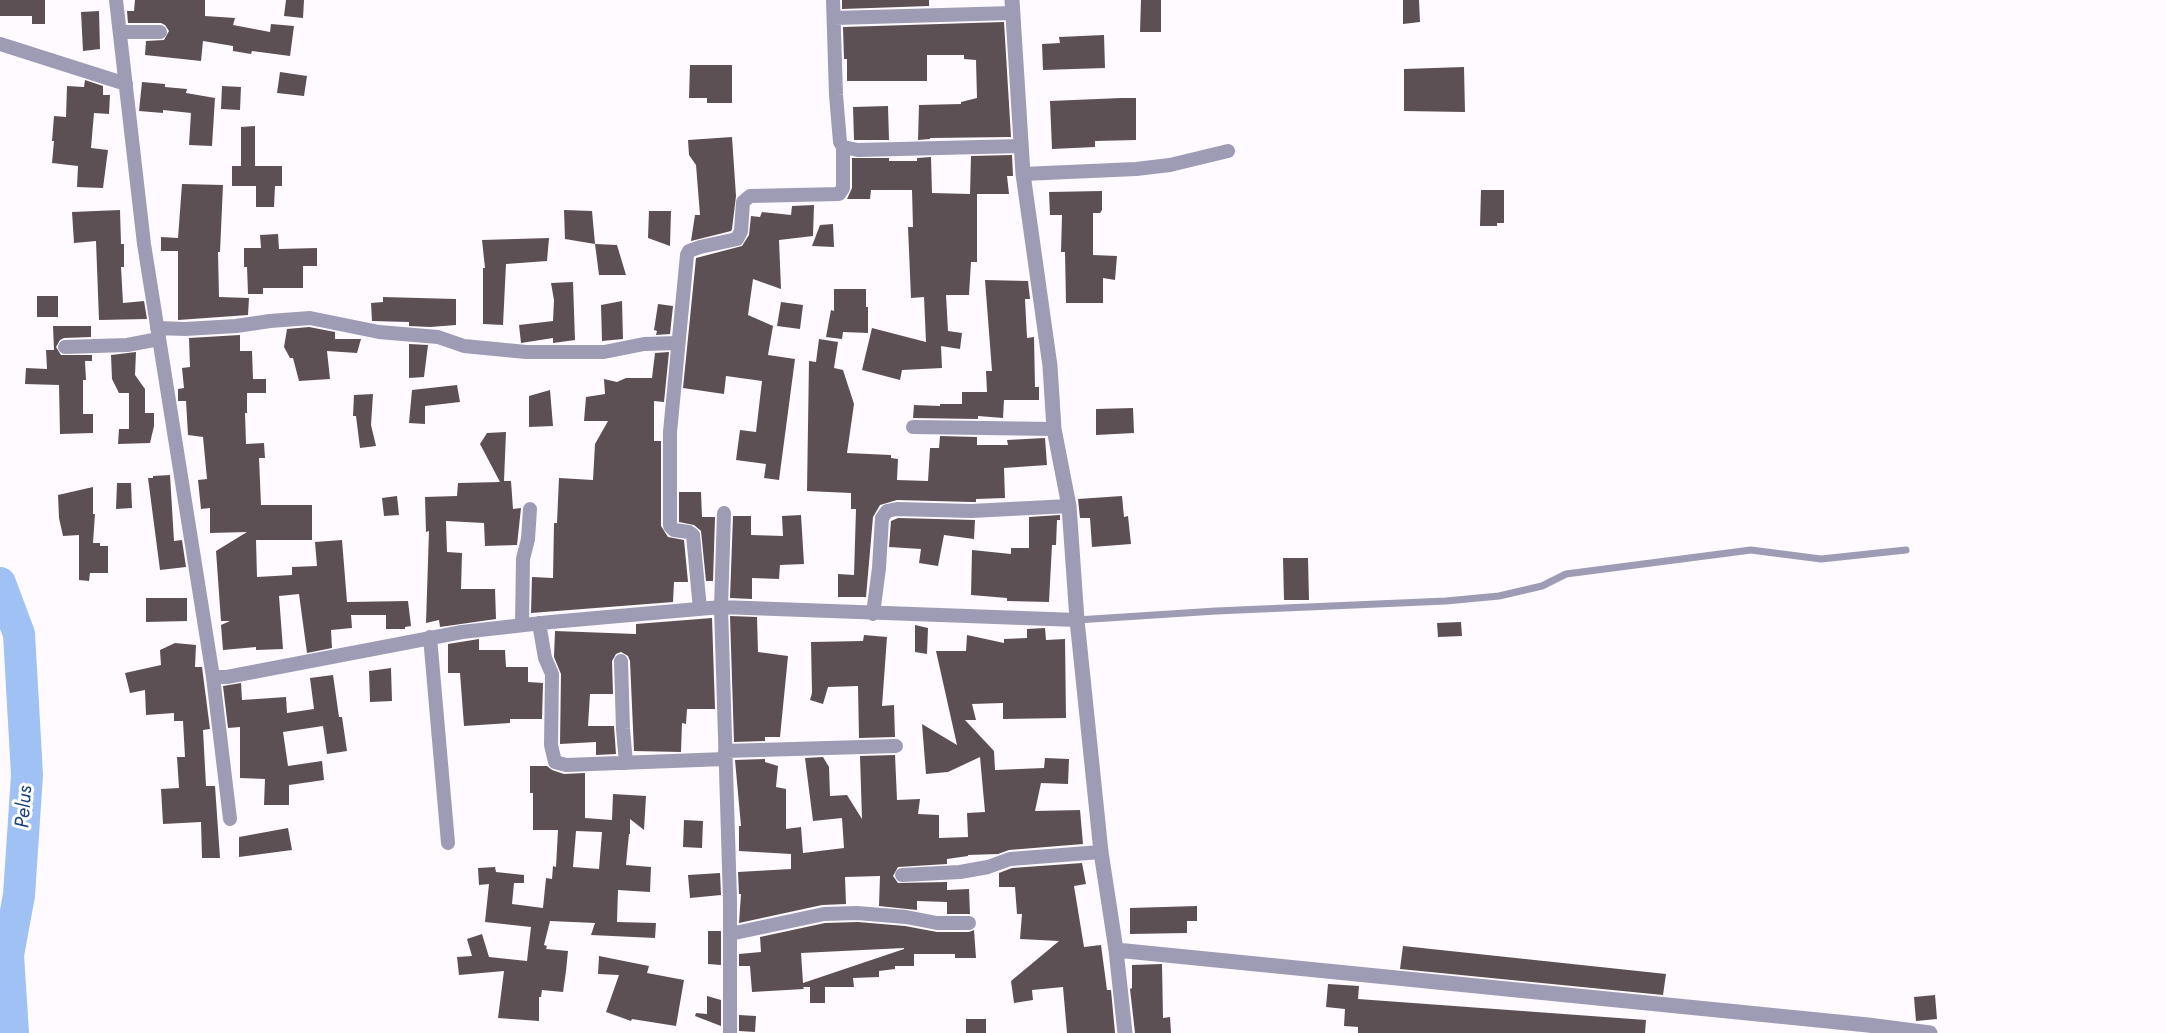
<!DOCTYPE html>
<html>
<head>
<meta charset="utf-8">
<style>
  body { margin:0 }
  canvas { display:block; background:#fefaff }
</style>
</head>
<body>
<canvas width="2166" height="1033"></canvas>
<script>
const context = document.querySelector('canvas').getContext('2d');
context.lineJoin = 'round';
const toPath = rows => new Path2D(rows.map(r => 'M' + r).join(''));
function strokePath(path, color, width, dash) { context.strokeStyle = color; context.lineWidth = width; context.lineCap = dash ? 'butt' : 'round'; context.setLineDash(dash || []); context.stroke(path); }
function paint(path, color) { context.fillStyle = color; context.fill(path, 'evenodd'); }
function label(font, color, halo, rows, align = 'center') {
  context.font = font + ' Jost,sans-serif'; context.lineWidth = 6; context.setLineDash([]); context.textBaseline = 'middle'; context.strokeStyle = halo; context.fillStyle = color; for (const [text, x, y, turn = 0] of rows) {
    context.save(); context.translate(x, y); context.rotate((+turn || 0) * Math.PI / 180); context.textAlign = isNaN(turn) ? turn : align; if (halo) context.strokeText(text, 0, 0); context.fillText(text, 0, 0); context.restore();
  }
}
strokePath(toPath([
  [0,583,19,634,27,775,19,895,8,955,13,1033]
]), '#a0c1f4', 32);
paint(toPath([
  [0,0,45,0,45,24,32,24,32,16,0,16],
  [135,0,205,0,205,16,235,18,233,25,270,32,271,24,294,26,290,56,252,51,251,54,233,51,233,46,203,41,201,61,145,55,146,41,164,40,169,31,165,25,161,23,128,23,127,11,134,11],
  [286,0,304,0,303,18,284,16],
  [842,0,929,0,929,6,842,9],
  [1141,0,1161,0,1161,32,1140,32],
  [1403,0,1419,0,1420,22,1403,24],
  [99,11,100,49,83,51,81,12],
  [1004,22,1011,137,930,138,930,139,918,140,919,105,961,104,961,102,977,98,976,60,964,59,964,55,927,55,927,81,847,81,847,59,844,59,843,27],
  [1104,35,1105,68,1043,70,1042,44,1060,43,1059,37],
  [690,65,732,65,732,103,707,103,707,98,689,98],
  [1464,67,1465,112,1404,111,1404,69],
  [280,72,307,76,304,96,277,93],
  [85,80,103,86,103,95,110,95,109,114,94,113,91,148,108,150,103,188,77,187,78,166,52,163,54,141,52,141,54,116,66,117,67,86,84,87],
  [142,82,165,84,165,87,187,89,186,93,215,98,212,146,189,145,191,113,163,110,163,113,139,111],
  [222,86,241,87,240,110,221,109],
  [1121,98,1136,98,1136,140,1095,141,1095,147,1052,149,1050,101],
  [888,106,889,140,854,140,853,107],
  [255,126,255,166,282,166,282,186,275,186,274,207,256,207,256,186,232,186,232,166,241,166,241,127],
  [732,137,736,196,732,229,731,231,691,241,695,215,700,215,696,165,689,155,688,140],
  [1012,155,1013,176,1007,176,1009,194,977,194,977,262,971,262,969,295,946,295,948,331,962,333,960,349,941,346,942,368,902,370,900,380,862,370,872,328,926,342,924,297,911,298,908,227,913,227,912,190,871,190,870,199,847,199,852,188,852,158,889,158,889,161,917,161,917,158,931,157,932,193,970,194,971,156],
  [182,184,223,185,220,252,218,252,219,297,249,298,248,315,178,320,178,251,161,251,161,237,178,238],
  [1481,190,1504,190,1504,223,1497,223,1497,226,1480,226],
  [1102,191,1102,210,1100,213,1093,213,1093,255,1117,256,1115,280,1103,278,1103,303,1066,303,1065,252,1061,252,1062,215,1050,215,1049,192],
  [814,205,813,236,779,240,781,289,753,279,748,315,773,326,768,355,795,359,779,480,764,478,766,464,736,460,740,430,756,432,762,381,726,376,724,394,683,388,696,258,742,246,749,235,751,216,760,217,762,212,791,215,792,206],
  [120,210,121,244,124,244,124,267,121,267,123,303,144,301,147,319,99,320,96,241,74,243,72,212],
  [564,210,592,211,595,244,565,239],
  [649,211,671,211,670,246,648,238],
  [833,224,834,247,812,246,820,225],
  [278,234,279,249,317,248,317,266,303,266,303,288,263,288,263,294,248,294,247,267,244,267,244,248,261,248,260,235],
  [549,238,547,261,506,264,503,325,483,324,483,268,485,268,482,240],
  [595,244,617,245,626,275,599,275],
  [985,280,1028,281,1030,299,1025,299,1027,338,1034,337,1035,387,1039,387,1039,400,1004,400,1003,418,978,416,978,419,913,418,914,405,940,406,940,404,962,404,962,392,987,392,986,371,992,371],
  [573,282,575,340,553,343,553,338,521,343,519,325,553,321,554,300,551,283],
  [834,289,866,289,866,307,868,307,868,333,843,332,842,339,826,337,831,310,834,311],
  [37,296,58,296,58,317,37,317],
  [383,297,456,299,456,325,430,327,409,326,409,322,372,321,371,303,383,302],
  [622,301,623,339,602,341,601,305],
  [781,302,803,305,800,329,777,326],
  [658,304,673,306,670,334,656,335,657,331,654,330],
  [53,326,91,326,91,337,64,338,60,340,56,347,61,355,92,355,92,361,85,361,86,380,83,380,83,414,93,414,93,433,60,434,59,385,25,384,26,368,47,369,46,350,54,350],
  [309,327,335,332,335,339,361,339,357,353,327,351,330,379,299,381,293,358,290,358,284,347,287,329],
  [240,335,240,351,252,351,253,379,266,379,266,393,247,393,247,413,245,413,246,444,264,443,265,458,259,458,261,505,312,505,312,540,256,540,257,577,292,575,292,567,317,566,315,542,342,540,347,602,408,601,411,626,405,627,405,629,386,629,386,615,351,615,352,628,331,630,332,648,307,653,299,594,279,596,283,649,256,650,256,647,223,650,221,625,230,621,221,621,216,551,247,532,210,533,210,508,201,509,198,480,207,479,203,437,188,435,186,401,178,401,178,389,184,388,182,368,190,367,189,338],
  [819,339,838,342,834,368,843,370,854,404,847,453,891,455,891,458,898,459,897,480,928,481,930,448,939,448,940,436,977,437,977,445,1008,445,1007,440,1045,438,1047,465,1004,468,1005,498,976,499,976,502,971,502,897,500,880,505,873,517,866,597,838,597,838,574,854,575,856,509,851,509,851,493,807,491,809,361,816,362],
  [409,344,428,345,424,377,409,378],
  [136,352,135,375,145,389,145,413,154,413,154,426,150,443,118,444,119,429,129,429,129,393,119,393,112,379,111,355],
  [669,352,664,402,654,401,654,441,661,441,661,526,668,537,684,540,688,582,674,582,673,602,531,613,532,577,553,578,554,523,557,523,559,478,593,480,595,444,608,421,584,421,586,397,605,394,604,379,617,382,626,378,652,378,655,353],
  [457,385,460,402,425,406,425,424,409,423,412,390],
  [550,390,553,426,529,427,529,396],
  [373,394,371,425,376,446,360,448,356,416,353,416,354,395],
  [1133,408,1134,433,1096,435,1096,409],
  [506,432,504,481,511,481,513,509,521,508,517,545,485,546,484,523,446,521,447,552,462,553,461,589,495,589,496,619,440,627,439,620,426,623,429,531,426,532,425,497,457,496,458,483,500,482,480,444,487,433],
  [170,475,174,541,182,540,186,567,160,570,148,478,153,478,153,476],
  [117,483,131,483,132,508,116,509],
  [93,487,93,514,95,514,93,543,100,543,100,546,108,546,108,573,90,573,89,581,79,580,79,535,63,536,59,518,58,495],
  [679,492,701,492,702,517,715,517,713,581,706,581,701,531,694,525,679,522],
  [397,496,399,515,384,516,382,498],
  [1122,496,1124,517,1128,516,1131,544,1092,547,1090,518,1080,518,1078,499],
  [801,515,804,564,780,565,779,579,752,578,752,599,730,598,733,516,751,516,751,535,783,536,782,516],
  [1060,515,1060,520,1057,520,1056,545,1052,545,1049,602,1007,601,1007,598,971,595,972,550,1011,554,1011,548,1029,548,1029,517],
  [898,518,975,520,974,539,944,535,938,566,919,563,921,549,889,547,891,521],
  [1283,558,1308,558,1309,600,1284,600],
  [146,598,187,598,187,621,146,622],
  [730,616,757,617,758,652,788,656,780,737,765,737,765,741,734,742],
  [712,618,715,709,687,709,686,724,682,723,681,752,634,751,630,661,628,656,621,652,616,654,612,661,613,694,590,694,588,726,614,726,616,754,596,755,596,742,560,744,561,674,554,657,555,631,636,634,636,624],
  [1461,622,1462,636,1438,637,1437,623],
  [915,625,928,628,927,654,915,652],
  [1045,628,1046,640,1065,639,1066,718,1003,719,1003,703,972,704,976,720,965,720,994,751,995,770,1044,768,1045,758,1069,759,1068,784,1041,783,1035,811,1080,810,1083,844,1009,850,998,854,968,855,968,856,947,859,947,864,898,867,893,876,898,883,947,882,947,902,917,901,917,910,879,906,880,876,845,877,846,904,822,905,739,923,741,894,739,894,738,872,791,869,791,854,739,851,739,826,741,826,735,760,765,759,765,762,778,766,776,787,786,789,786,829,801,827,803,853,844,848,842,818,813,821,805,758,823,757,829,767,830,796,847,795,862,819,860,756,895,755,897,800,920,799,918,814,939,815,939,838,968,837,967,813,985,812,980,757,948,772,926,774,922,724,957,745,936,651,966,651,967,635,1004,643,1004,639,1027,638,1027,629],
  [864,635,887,637,882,706,894,705,895,737,859,738,858,686,828,687,823,704,810,700,812,693,811,642,863,641],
  [479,639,479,650,505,650,506,667,528,667,528,682,543,683,542,719,510,719,510,723,464,726,460,673,448,673,448,644],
  [175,643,196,645,195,667,202,667,210,729,203,730,206,786,215,786,220,858,202,858,201,822,163,824,161,789,179,788,177,757,185,757,183,721,174,721,174,713,146,715,145,690,130,693,125,673,161,665,160,650],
  [391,668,392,701,370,702,369,671],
  [333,675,339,717,342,717,347,751,327,754,323,726,283,732,288,766,322,761,324,780,289,785,289,805,264,805,265,779,240,778,240,727,228,728,223,686,241,683,242,700,286,697,287,713,314,709,310,678],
  [530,766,547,766,552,770,564,774,585,773,585,818,612,820,613,794,646,796,644,830,630,819,630,834,629,834,626,865,651,867,650,892,618,890,617,922,656,923,655,938,591,935,595,923,550,921,544,945,547,946,546,949,568,951,566,971,563,992,542,990,541,997,539,997,539,1021,498,1018,504,971,459,975,457,957,472,956,467,939,482,934,489,957,527,961,531,927,485,922,489,884,479,885,478,868,495,867,496,872,524,875,524,883,514,883,512,904,543,908,546,878,552,879,553,866,556,867,558,830,533,830,533,793,530,793],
  [576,831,602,832,599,869,573,867],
  [684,820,703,821,702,848,683,847],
  [288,828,292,850,239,857,239,837],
  [1082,863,1086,884,1074,886,1084,947,1101,945,1107,990,1111,990,1115,1033,1067,1033,1063,987,1032,990,1033,1000,1014,1003,1011,981,1059,941,1020,939,1022,914,1017,914,1015,887,999,887,999,873,1012,868],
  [720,873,721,895,690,898,688,875],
  [969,889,970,914,947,914,947,890],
  [1197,906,1197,921,1187,921,1187,933,1130,934,1130,908],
  [858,922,905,926,937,932,969,932,974,930,976,958,955,958,955,954,914,954,914,966,895,966,895,969,879,971,879,977,853,978,854,987,825,987,825,1003,810,1003,810,987,803,987,804,989,752,992,750,966,739,966,739,954,761,952,760,937,825,923],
  [904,948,904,949,803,983,801,953],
  [708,931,721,931,721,965,708,964],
  [1403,946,1666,974,1663,995,1400,969],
  [599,956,649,966,647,973,684,980,676,1026,632,1019,631,1021,606,1012,619,975,598,974],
  [1162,964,1163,1018,1170,1017,1171,1033,1135,1033,1130,989,1132,988,1132,965],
  [1328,984,1359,986,1358,999,1646,1020,1645,1033,1358,1033,1358,1027,1344,1026,1345,1009,1326,1007],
  [1935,995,1937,1019,1916,1021,1914,997],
  [707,996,721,1000,721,1026,695,1016,696,1013,707,1014],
  [739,1015,756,1016,755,1032,739,1031],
  [966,1019,986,1019,986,1033,966,1033]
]), '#5d5055');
strokePath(toPath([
  [1077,620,1216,611,1446,601,1499,596,1542,586,1566,574,1751,550,1821,559,1906,550]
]), '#9e9bb4', 7);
strokePath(toPath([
  [116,0,144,244,213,677,227,677,462,632,551,622,721,607,1077,620],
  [833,0,836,95,840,142,843,147,858,150,1021,146],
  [834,18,1013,13],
  [120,32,160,32],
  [0,44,126,84],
  [1023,174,1136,169,1170,165,1228,151],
  [157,328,185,329,236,326,270,321,310,318,379,332,438,337,464,346,526,352,604,352,644,344,678,343],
  [65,347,127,345,159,339],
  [913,427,1054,429],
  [724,513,721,607,730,900,730,1033],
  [700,609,693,535,689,532,674,530,670,526,670,432,687,255,689,251,700,247,737,239,741,231,743,202,750,196,839,194,843,188,843,147],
  [873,614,879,568,882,518,887,511,897,509,971,511,1069,506],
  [539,623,545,658,552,674,551,745,555,762,566,765,725,759],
  [522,625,523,559,528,539,530,509],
  [430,637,448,843],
  [621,661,623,729,626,763],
  [213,677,230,819],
  [725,751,896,746],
  [902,875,960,872,988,867,1010,859,1101,852],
  [730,934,824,914,857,913,906,917,937,923,969,923]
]), '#9e9bb4', 14);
strokePath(toPath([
  [1012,0,1023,174,1050,366,1054,429,1069,506,1077,620,1101,852,1116,950,1125,1033],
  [1116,950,1868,1025,1930,1033]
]), '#9e9bb4', 15);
label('italic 20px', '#1d4480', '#fff', [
  ["Pelus",25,807,-86]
]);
</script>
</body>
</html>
